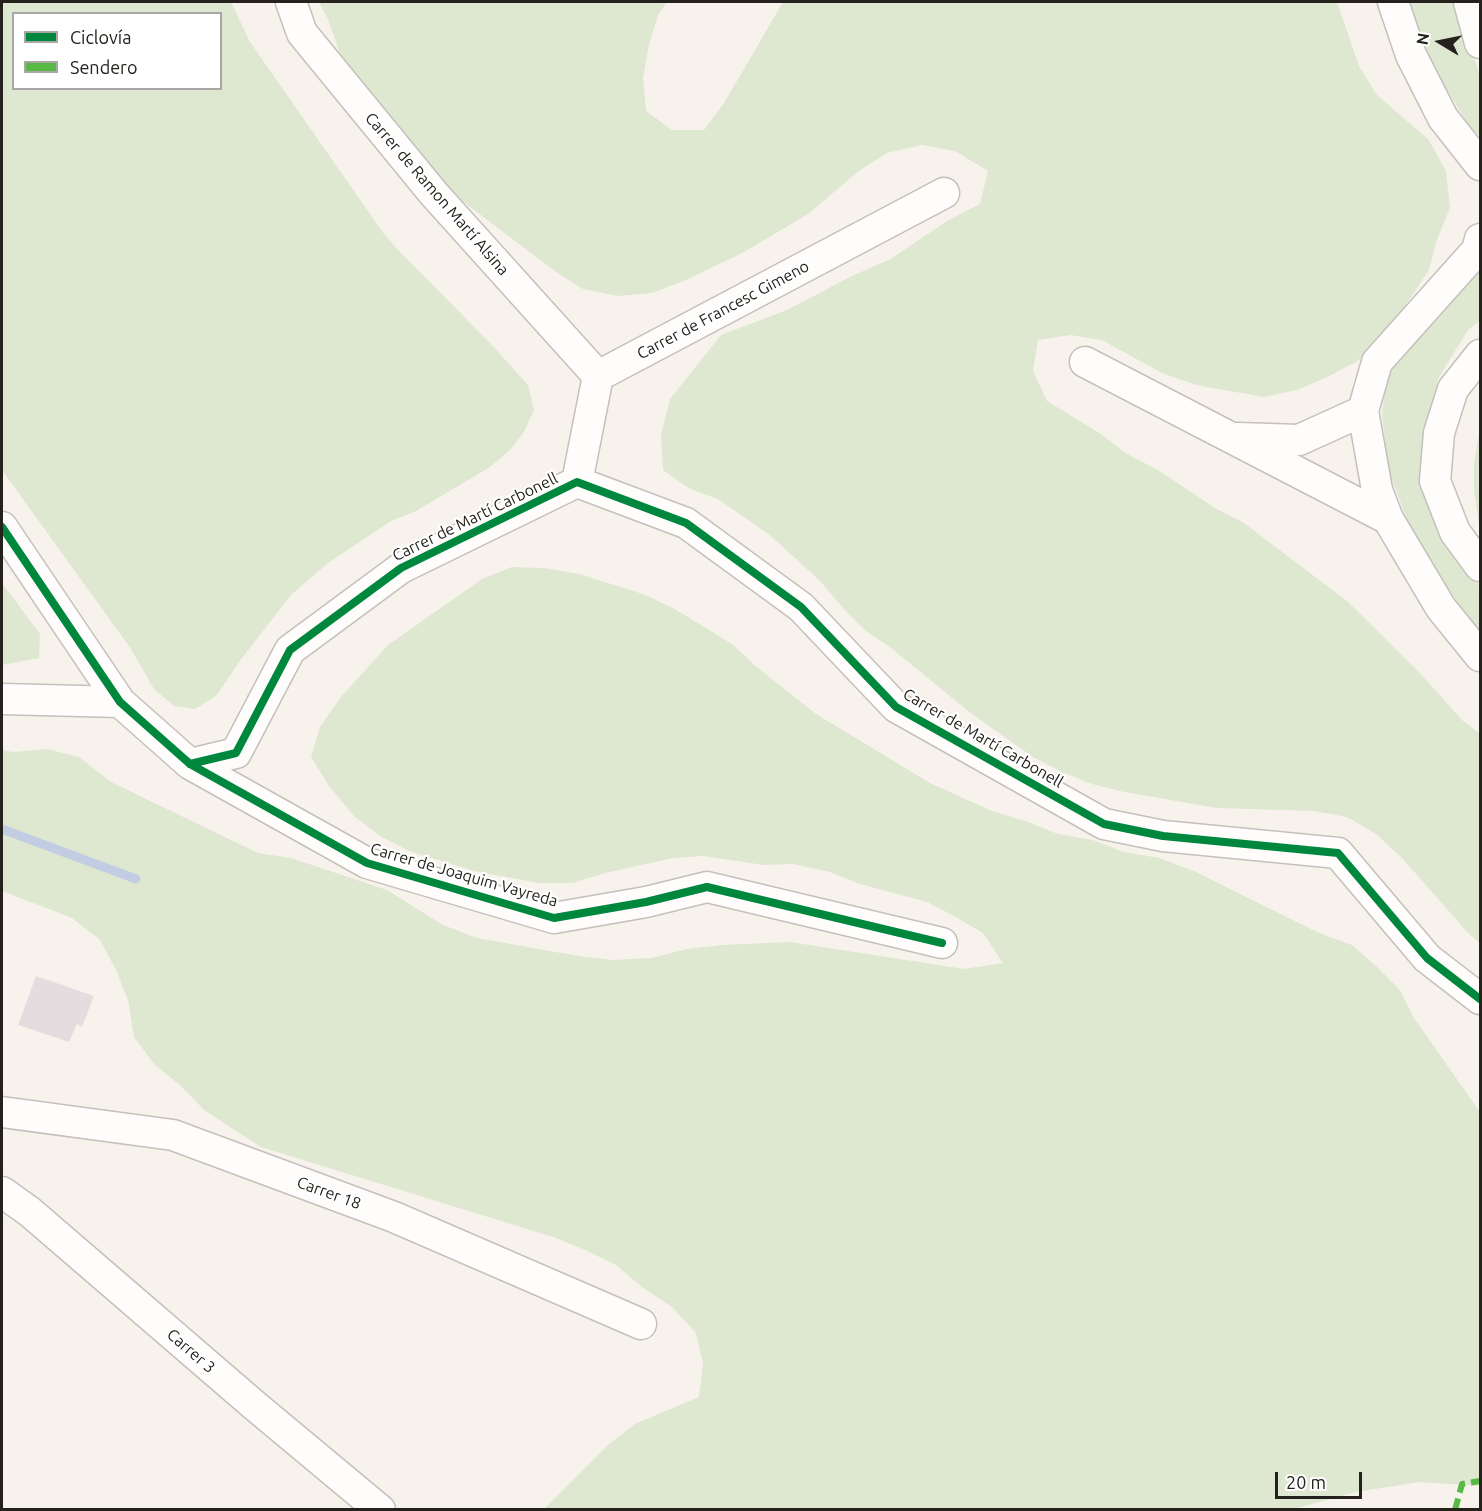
<!DOCTYPE html>
<html>
<head>
<meta charset="utf-8">
<style>
  body { margin:0 }
  #map { position:relative; width:1482px; height:1511px; overflow:hidden; background:#f7f3ec; font-family:Ubuntu,sans-serif }
  canvas { display:block }
  .frame { position:absolute; inset:0; border:3px solid #25221d; pointer-events:none }
  .legend { position:absolute; left:12px; top:12px; width:210px; height:78px; box-sizing:border-box; background:#fff; border:2px solid #a8a7a5; margin:0; padding:8px 10px; list-style:none; font-size:18px; color:#25221d }
  .legend li { display:flex; align-items:center; gap:12px; height:30px }
  .legend b { width:30px; border:2px solid #a8a7a5 }
  .north { position:absolute; left:1410px; top:12px; width:60px; height:60px; -webkit-text-stroke:4px #fff; paint-order:stroke; rotate:280deg; font-size:16px; font-weight:700; line-height:24px; text-align:center; color:#25221d }
  .north::after { content:''; display:block; margin:auto; width:21px; height:27px; background:#25221d; clip-path:polygon(50% 0,100% 100%,50% 72%,0 100%) }
  .scale { position:absolute; left:1275px; top:1472px; width:87px; height:27px; box-sizing:border-box; border:3px solid #25221d; border-top:0; padding-left:8px; font-size:18px; line-height:21px; white-space:nowrap; color:#25221d; -webkit-text-stroke:4px #fff; paint-order:stroke }
</style>
</head>
<body>
<div id="map">
<canvas width="1482" height="1511"></canvas>
<div class="frame"></div>
<ul class="legend">
<li><b style="height:8px;background:#00873e"></b>Ciclovía</li>
<li><b style="height:8px;background:#58b947"></b>Sendero</li>
</ul>
<div class="north">N</div>
<div class="scale">20 m</div>
</div>
<script>
const context = document.querySelector('canvas').getContext('2d');
context.lineJoin = 'round';
function paint(path, color) { context.fillStyle = color; context.fill(path, 'evenodd'); }
const toPath = rows => new Path2D(rows.map(r => 'M' + r).join(''));
function strokePath(path, color, width, dash) { context.strokeStyle = color; context.lineWidth = width; context.lineCap = dash ? 'butt' : 'round'; context.setLineDash(dash || []); context.stroke(path); }
function label(font, color, halo, rows, align = 'center') {
  context.font = font + ' Ubuntu,sans-serif'; context.lineWidth = 4.5; context.setLineDash([]); context.textBaseline = 'middle'; context.strokeStyle = halo; context.fillStyle = color; for (const [text, x, y, turn = 0] of rows) {
    context.save(); context.translate(x, y); context.rotate((+turn || 0) * Math.PI / 180); context.textAlign = isNaN(turn) ? turn : align; if (halo) context.strokeText(text, 0, 0); context.fillText(text, 0, 0); context.restore();
  }
}
paint(toPath([
  [2,2,231,2,250,42,384,234,400,252,491,344,528,385,534,410,524,432,511,449,490,467,416,511,391,521,328,563,291,595,242,658,216,696,195,709,174,706,154,689,131,649,2,470],
  [14,14,220,14,220,88,14,88],
  [319,2,667,2,658,15,649,45,643,78,646,111,672,130,704,130,724,103,783,2,1337,2,1359,66,1377,95,1429,140,1446,171,1450,208,1436,242,1429,270,1383,339,1356,362,1325,378,1297,390,1264,397,1196,385,1162,373,1102,340,1070,335,1038,340,1033,371,1047,401,1101,434,1127,454,1158,470,1215,508,1244,523,1347,601,1418,671,1462,720,1480,734,1480,943,1469,934,1402,858,1376,834,1347,817,1314,811,1217,808,1124,792,1092,784,1062,772,1033,757,972,714,891,648,866,631,843,608,820,581,771,536,718,499,690,489,663,470,661,435,670,399,721,335,787,310,854,275,889,260,947,221,980,204,988,171,955,151,922,145,887,153,860,170,808,214,744,252,686,280,652,293,618,296,583,289,556,272,391,147,355,87,341,57,328,19],
  [1410,2,1454,2,1480,75,1480,137,1468,124,1441,80,1416,31],
  [1480,265,1480,321,1468,330,1438,379,1427,428,1420,485,1450,547,1480,587,1480,631,1460,606,1413,536,1388,469,1382,415,1387,372],
  [1480,427,1480,531,1474,491,1474,464],
  [512,567,544,568,579,574,643,594,673,608,732,644,758,668,816,714,930,783,992,811,1028,822,1058,834,1093,840,1124,852,1159,858,1194,871,1319,933,1352,945,1376,966,1400,990,1414,1018,1480,1112,1480,1486,1419,1482,1356,1492,1290,1510,544,1509,608,1445,635,1424,699,1397,703,1364,696,1333,672,1307,642,1287,616,1265,583,1249,553,1237,261,1147,233,1129,204,1110,181,1086,155,1065,134,1037,128,1000,116,970,100,940,72,918,2,891,2,750,13,752,47,749,79,757,111,782,258,853,291,858,387,890,443,925,477,938,578,956,613,960,651,958,687,949,722,945,790,942,964,969,1003,963,983,933,954,916,927,902,860,884,830,872,793,864,764,865,703,856,673,858,605,873,573,883,539,883,474,871,409,851,380,836,354,816,329,786,311,757,320,727,341,697,388,645,482,579],
  [2,583,40,634,39,658,2,665]
]), '#dee7d0');
strokePath(toPath([
  [2,829,136,879]
]), '#c2cce3', 9);
paint(toPath([
  [36,976,94,996,82,1027,77,1024,69,1042,18,1025]
]), '#e3dde0');
const minor = toPath([
  [291,2,302,33,434,194,598,376],
  [1393,2,1411,55,1443,118,1480,165],
  [1469,2,1480,43],
  [1480,239,1477,250,1377,362,1363,411,1377,490,1388,519,1441,608,1480,656],
  [1480,355,1453,389,1439,433,1435,481,1455,532,1480,566],
  [1085,362,1388,519],
  [1238,438,1299,440,1363,411],
  [577,482,598,376,944,193],
  [2,527,120,702,190,764,367,863,554,918,646,902,707,887,942,943],
  [2,699,120,702],
  [190,764,236,753,290,650,401,568,577,482,686,523,801,607,896,707,1104,824,1163,836,1338,853,1427,958,1480,999],
  [2,1112,173,1135,394,1217,641,1324],
  [2,1192,30,1212,254,1405,380,1510]
]);
strokePath(minor, '#c4c0bb', 33);
strokePath(minor, '#fefdfc', 30);
strokePath(toPath([
  [1455,1510,1462,1484,1480,1481]
]), '#58b947', 6, [12, 6]);
strokePath(toPath([
  [2,527,120,702,190,764,367,863,554,918,646,902,707,887,942,943],
  [190,764,236,753,290,650,401,568,577,482,686,523,801,607,896,707,1104,824,1163,836,1338,853,1427,958,1480,999]
]), '#00873e', 8);
label('16px', '#25221d', '#fff', [
  ["Carrer de Ramon Martí Alsina",437,194,49],
  ["Carrer de Francesc Gimeno",723,310,-28],
  ["Carrer de Martí Carbonell",475,517,-26],
  ["Carrer de Martí Carbonell",983,738,30],
  ["Carrer de Joaquim Vayreda",464,875,16],
  ["Carrer 18",329,1193,20],
  ["Carrer 3",191,1351,41]
]);
</script>
</body>
</html>
